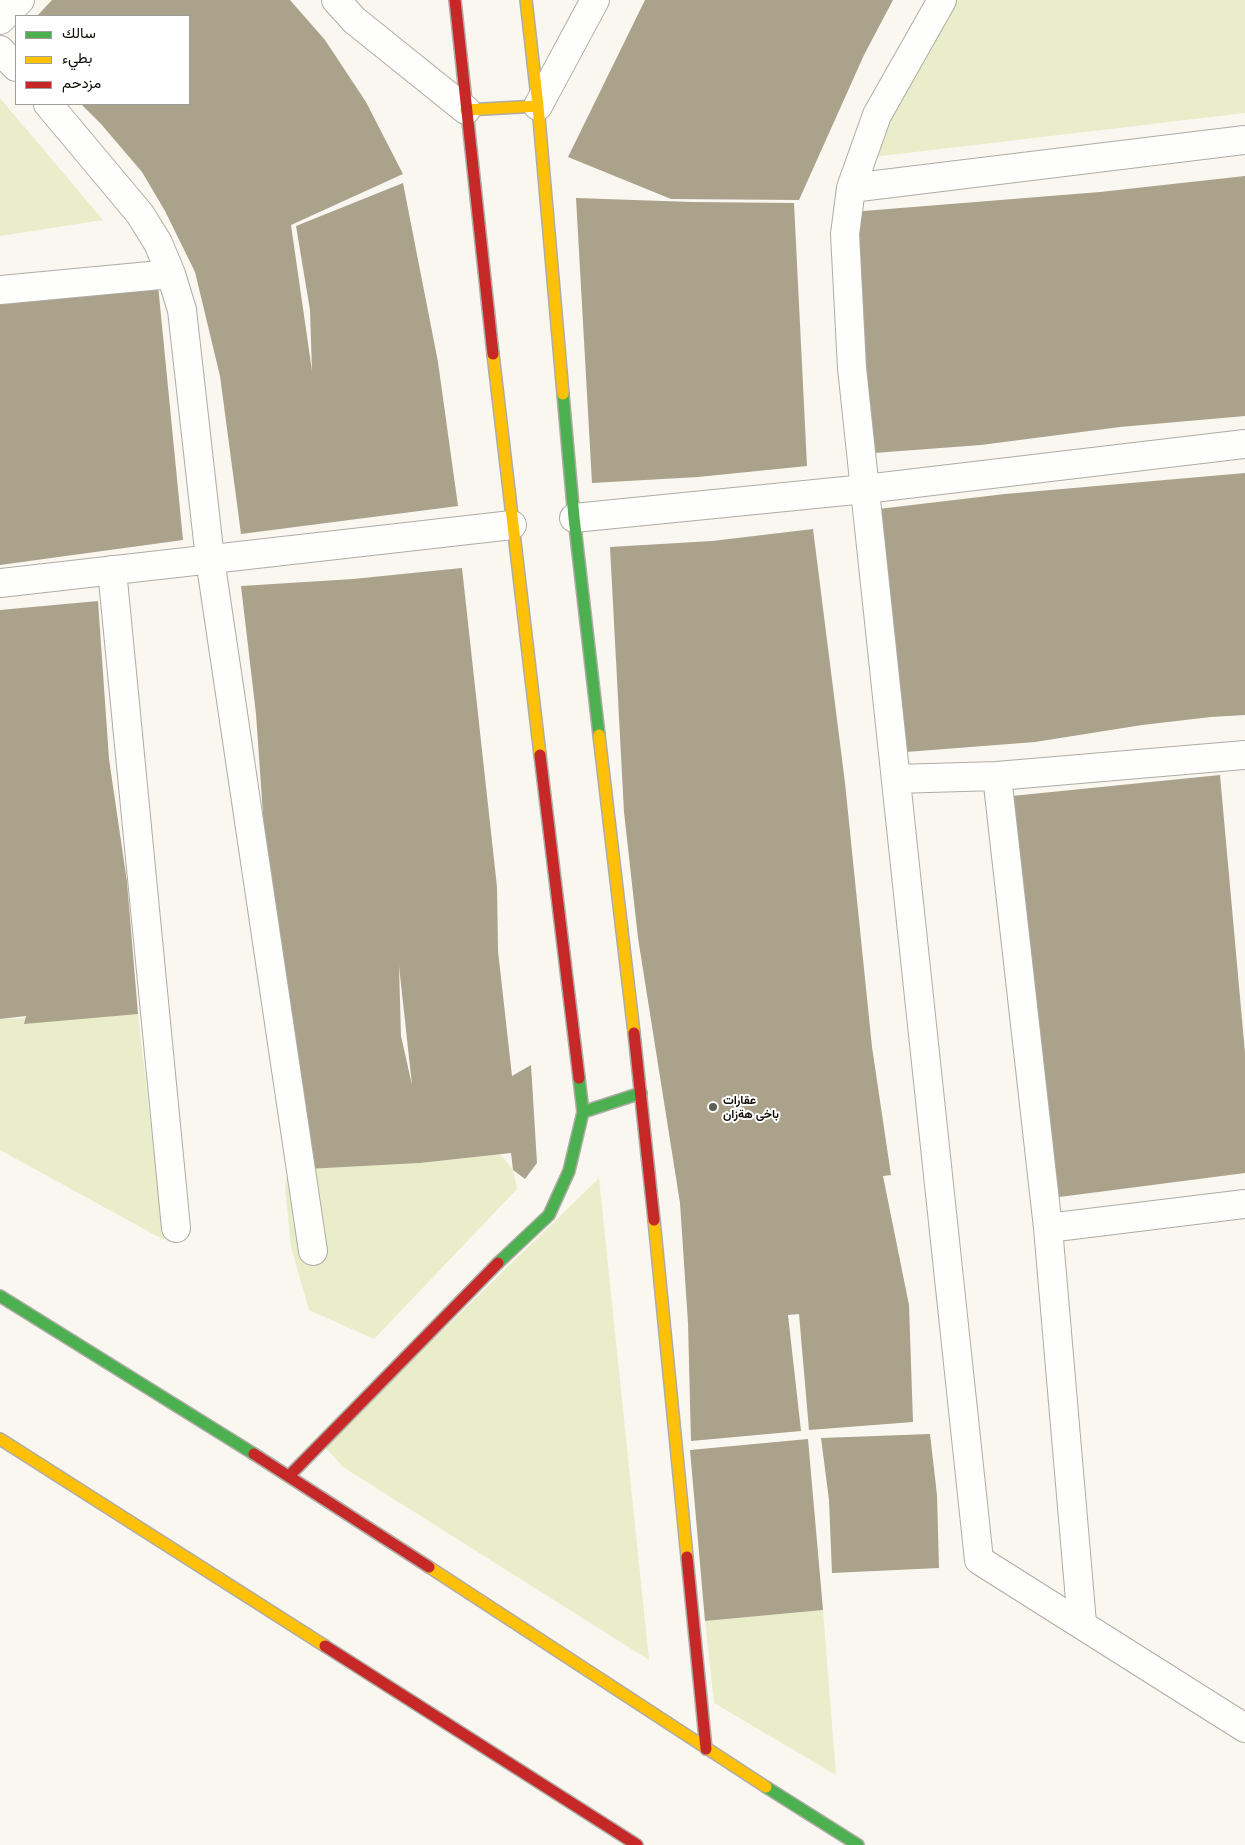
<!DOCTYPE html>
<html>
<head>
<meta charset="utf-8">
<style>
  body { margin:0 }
  #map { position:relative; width:1245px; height:1845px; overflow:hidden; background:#f9f7f0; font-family:"Golos Text",Vazirmatn,sans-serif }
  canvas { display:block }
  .legend { position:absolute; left:15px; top:15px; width:175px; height:90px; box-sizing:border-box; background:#fff; border:1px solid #9f9e9b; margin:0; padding:6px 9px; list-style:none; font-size:15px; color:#0f0c06 }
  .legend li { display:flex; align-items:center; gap:10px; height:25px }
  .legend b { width:25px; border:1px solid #9f9e9b }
</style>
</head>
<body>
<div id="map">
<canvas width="1245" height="1845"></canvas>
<ul class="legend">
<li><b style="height:6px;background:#4caf50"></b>سالك</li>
<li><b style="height:6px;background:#ffc107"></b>بطيء</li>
<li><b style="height:6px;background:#c62828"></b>مزدحم</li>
</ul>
</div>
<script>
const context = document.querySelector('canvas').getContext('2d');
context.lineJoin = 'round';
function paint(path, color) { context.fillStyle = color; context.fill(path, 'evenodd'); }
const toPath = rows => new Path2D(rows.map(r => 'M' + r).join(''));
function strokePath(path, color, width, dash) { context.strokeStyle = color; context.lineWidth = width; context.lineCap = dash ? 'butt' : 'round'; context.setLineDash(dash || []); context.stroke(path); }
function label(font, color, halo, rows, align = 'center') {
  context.font = font + ' "Golos Text",Vazirmatn,sans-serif'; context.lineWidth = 4; context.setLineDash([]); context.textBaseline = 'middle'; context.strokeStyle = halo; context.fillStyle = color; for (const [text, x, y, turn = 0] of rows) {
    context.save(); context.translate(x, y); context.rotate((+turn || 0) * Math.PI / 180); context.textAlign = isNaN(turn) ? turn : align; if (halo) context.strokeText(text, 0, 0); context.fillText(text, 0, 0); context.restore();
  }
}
paint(toPath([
  [935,0,1245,0,1245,113,873,157],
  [0,98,103,220,0,236],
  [138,1014,164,1240,0,1150,0,1019],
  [500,1154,513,1170,517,1189,374,1339,309,1310,291,1247,285,1188,288,1170,420,1163],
  [599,1178,649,1660,343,1467,324,1446],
  [823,1610,836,1775,714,1703,705,1621]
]), '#eaedca');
paint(toPath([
  [52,0,290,0,325,40,366,102,403,174,291,225,312,371,310,310,296,226,403,183,438,362,458,506,241,534,220,376,195,272,165,211,142,172,101,124,81,104,189,104,189,16,37,16],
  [645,0,893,0,864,55,799,200,671,199,568,157],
  [1245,176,1245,416,1120,427,981,445,874,453,858,319,851,212,1100,192],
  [576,198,692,202,794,203,807,466,698,477,592,483],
  [158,285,183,540,0,565,0,303],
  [1245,473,1245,715,1211,717,1142,725,1035,742,893,753,870,510,1005,494],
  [813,529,845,783,872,1047,891,1175,883,1176,909,1305,913,1422,809,1430,799,1314,788,1315,801,1431,691,1441,688,1323,680,1203,638,938,624,812,610,547,712,541],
  [462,568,497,887,498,951,512,1076,531,1065,537,1163,525,1179,513,1170,511,1153,420,1163,288,1170,282,967,265,843,256,714,241,586,353,579],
  [399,966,412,1085,401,1036],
  [98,601,109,759,127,882,138,1014,24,1024,26,1016,0,1019,0,610],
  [1220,775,1245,1053,1245,1173,1044,1199,1002,797],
  [930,1434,937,1495,939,1568,832,1573,829,1500,821,1438],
  [808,1439,823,1610,705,1621,690,1450]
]), '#aaa28b');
const street = toPath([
  [336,0,354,20,466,110],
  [942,0,877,115,851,188,845,234,852,368,979,1560,1245,1728],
  [0,20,20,0],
  [0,50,16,67],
  [48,104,140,214,158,243,171,274,182,310,210,559,313,1251],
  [538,106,595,0],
  [851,188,1245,140],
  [0,290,171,274],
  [574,518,865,489,1245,444],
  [112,570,176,1228],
  [0,583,512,525],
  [997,776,1048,1228,1082,1623],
  [896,779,997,776,1245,755],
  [1048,1228,1245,1204]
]);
const fast = toPath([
  [563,394,574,518,599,735],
  [583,1112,641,1093],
  [498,1263,549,1215,569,1171,583,1112,579,1078],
  [0,1296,254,1454],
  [766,1787,858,1845]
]);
const slow = toPath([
  [526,0,538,106,563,394],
  [466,110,538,106],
  [493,354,540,755],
  [599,735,634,1033],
  [654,1220,687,1557],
  [0,1439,325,1646],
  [429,1567,766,1787]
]);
const jam = toPath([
  [455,0,493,354],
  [540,755,579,1078],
  [634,1033,654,1220],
  [254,1454,429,1567],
  [289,1476,498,1263],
  [687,1557,706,1749],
  [325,1646,637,1845]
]);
strokePath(street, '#aeaca5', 30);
strokePath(fast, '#aeaca5', 14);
strokePath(slow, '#aeaca5', 14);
strokePath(jam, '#aeaca5', 14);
strokePath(street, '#fefefd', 28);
strokePath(fast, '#4caf50', 11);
strokePath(slow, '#ffc107', 11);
strokePath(jam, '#c62828', 11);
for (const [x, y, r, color] of [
  [713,1107,5,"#615e58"]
]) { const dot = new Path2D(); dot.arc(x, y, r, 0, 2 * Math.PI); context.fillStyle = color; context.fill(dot); strokePath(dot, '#fff', 2); }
label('bold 12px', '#0f0c06', '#fff', [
  ["عقارات",723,1100],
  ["باخی هةزان",723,1114]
], 'left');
</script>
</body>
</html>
